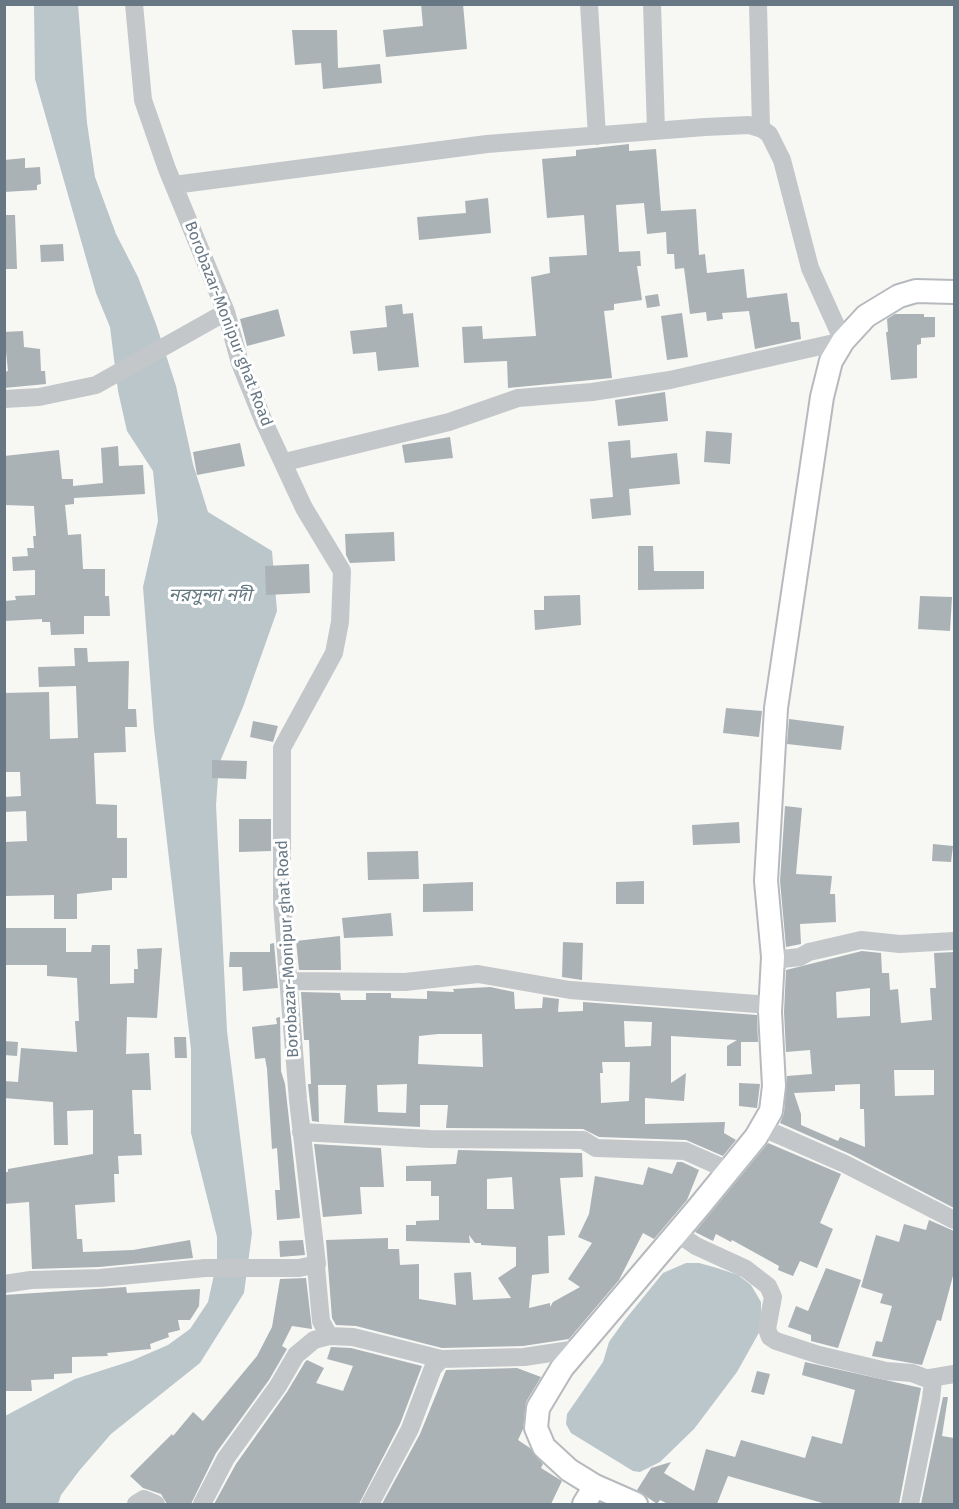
<!DOCTYPE html>
<html>
<head>
<meta charset="utf-8">
<style>
  body { margin:0 }
  #map { position:relative; width:959px; height:1509px; overflow:hidden; background:#f7f7f4; font-family:"Fira Sans",sans-serif }
  canvas { display:block }
  .frame { position:absolute; inset:0; border:6px solid #677784; pointer-events:none }
</style>
</head>
<body>
<div id="map">
<canvas width="959" height="1509"></canvas>
<div class="frame"></div>
</div>
<script>
const context = document.querySelector('canvas').getContext('2d');
context.lineJoin = 'round';
function paint(path, color) { context.fillStyle = color; context.fill(path, 'evenodd'); }
const toPath = rows => new Path2D(rows.map(r => 'M' + r).join(''));
function strokePath(path, color, width, dash) { context.strokeStyle = color; context.lineWidth = width; context.lineCap = dash ? 'butt' : 'round'; context.setLineDash(dash || []); context.stroke(path); }
function label(font, color, halo, rows, align = 'center') {
  context.font = font + ' "Fira Sans","Noto Sans Bengali",sans-serif'; context.lineWidth = 6; context.setLineDash([]); context.textBaseline = 'middle'; context.strokeStyle = halo; context.fillStyle = color; for (const [text, x, y, turn = 0] of rows) {
    context.save(); context.translate(x, y); context.rotate((+turn || 0) * Math.PI / 180); context.textAlign = isNaN(turn) ? turn : align; if (halo) context.strokeText(text, 0, 0); context.fillText(text, 0, 0); context.restore();
  }
}
paint(toPath([
  [78,4,87,123,95,177,116,234,138,277,156,324,176,386,193,464,208,512,272,551,277,611,243,707,219,764,216,805,227,1031,252,1233,244,1293,200,1363,111,1434,79,1471,61,1495,58,1504,5,1504,5,1416,75,1379,131,1361,168,1345,190,1329,208,1302,217,1261,217,1237,191,1133,191,1049,154,729,143,587,158,521,153,471,127,431,118,391,110,327,96,293,35,79,34,5],
  [686,1263,699,1263,717,1268,738,1275,751,1285,761,1302,761,1329,737,1372,694,1429,660,1462,640,1472,633,1471,571,1433,566,1424,567,1414,603,1362,609,1342,624,1321,663,1273]
]), '#bac6ca');
paint(toPath([
  [421,4,463,4,467,49,386,57,383,30,423,26],
  [292,30,337,30,338,68,380,64,382,83,323,89,321,63,295,65],
  [629,144,629,151,656,149,661,211,696,209,699,255,705,254,707,273,744,269,747,298,787,293,791,322,799,322,801,339,755,349,749,311,722,313,723,319,707,321,706,312,690,314,684,268,675,269,674,254,667,254,666,232,647,234,644,203,616,205,619,252,640,251,641,266,637,266,642,300,614,304,614,310,604,311,612,378,508,388,507,361,464,363,462,327,482,326,483,339,536,336,531,277,550,273,549,257,587,255,584,215,547,218,542,159,576,156,576,150],
  [25,158,25,168,40,167,41,184,37,185,37,190,4,192,4,160],
  [488,198,491,233,419,240,417,217,466,213,465,201],
  [4,215,15,215,17,269,4,269],
  [63,244,64,261,41,262,40,245],
  [658,294,660,306,647,308,645,296],
  [402,304,403,314,413,313,419,367,378,371,376,352,353,354,350,331,387,327,385,306],
  [278,309,285,336,247,346,240,319],
  [682,313,688,357,667,360,661,316],
  [895,314,924,314,924,317,935,317,935,337,921,338,921,344,917,345,917,378,891,380,886,332,888,332,887,319],
  [23,331,24,347,40,349,41,371,45,371,46,384,4,388,4,372,8,371,4,332],
  [665,392,668,421,618,426,615,400],
  [706,431,732,433,730,464,704,462],
  [450,437,453,458,405,463,402,445],
  [630,440,631,458,677,453,680,484,629,489,631,515,592,519,590,499,613,497,608,442],
  [240,443,245,466,197,475,193,452],
  [118,446,119,466,143,465,145,494,74,498,74,504,65,505,68,535,81,534,83,569,105,569,105,596,109,596,110,616,84,616,84,634,51,635,50,622,42,622,42,619,4,621,4,601,16,600,15,596,35,595,35,570,13,571,12,557,28,556,27,548,34,548,33,536,36,536,34,506,4,505,4,456,59,450,62,479,73,479,73,486,103,483,101,448],
  [394,532,395,561,350,563,346,555,345,534],
  [638,546,653,546,654,571,704,571,704,589,638,590],
  [309,564,310,593,266,595,265,566],
  [580,595,581,625,535,630,534,610,544,610,544,596],
  [920,596,952,597,950,631,918,629],
  [74,648,87,648,88,662,129,661,128,709,136,709,137,727,125,727,126,752,94,753,96,804,117,805,117,838,127,838,127,878,112,878,112,890,77,894,77,919,54,919,54,895,4,896,4,842,27,841,26,811,4,812,4,797,21,796,20,772,5,772,4,693,49,692,50,739,78,738,76,686,39,687,38,667,75,666],
  [726,708,762,711,759,737,723,733],
  [789,719,844,726,841,750,787,744],
  [253,721,278,726,273,742,250,737],
  [212,760,247,761,246,779,212,778],
  [785,806,802,808,796,874,832,876,830,894,835,894,836,922,800,924,801,944,786,947,780,881],
  [239,819,271,819,271,851,239,852],
  [739,822,740,843,693,845,692,825],
  [933,844,953,846,951,862,932,861],
  [418,851,419,879,368,880,367,852],
  [644,881,644,904,616,904,616,882],
  [473,882,473,911,423,912,423,884],
  [391,913,393,936,344,938,342,918],
  [4,928,66,928,66,952,91,952,92,945,110,945,110,984,134,983,134,969,138,969,137,949,162,948,157,1018,127,1017,126,1054,149,1053,151,1090,132,1090,134,1134,141,1134,142,1155,118,1156,119,1174,114,1174,115,1202,75,1205,77,1239,82,1239,83,1252,133,1250,190,1240,193,1258,99,1267,32,1269,29,1202,4,1204,4,1172,8,1172,8,1169,93,1154,93,1110,67,1111,68,1145,54,1145,53,1102,4,1098,4,1081,18,1082,21,1048,77,1052,75,1021,79,1021,77,978,47,976,47,965,4,965],
  [340,936,341,970,299,970,296,941],
  [563,942,583,943,582,980,562,977],
  [274,943,278,988,243,991,242,967,229,967,230,952,270,952,270,944],
  [862,951,881,953,882,973,889,973,890,990,898,989,901,1023,932,1020,930,988,936,988,934,953,954,952,954,1208,850,1154,780,1123,784,1113,787,1076,812,1074,810,1050,786,1052,784,1012,786,970],
  [870,988,870,1016,837,1018,836,992],
  [894,1070,934,1070,934,1095,895,1096],
  [860,1084,860,1109,864,1109,865,1147,840,1137,838,1141,801,1125,801,1114,794,1093,835,1091,835,1085],
  [490,987,514,992,515,1009,542,1008,543,997,559,999,558,1012,583,1011,583,1002,757,1015,758,1042,741,1042,741,1066,727,1066,727,1046,737,1040,671,1036,671,1083,686,1073,684,1101,645,1098,645,1124,725,1122,724,1133,736,1140,723,1156,686,1140,599,1137,583,1129,446,1128,448,1105,420,1105,420,1127,344,1123,346,1085,318,1085,319,1122,312,1121,308,1084,311,1084,309,1040,304,1040,301,992,340,993,341,1000,366,1000,366,993,391,993,391,998,427,999,427,991,454,992,453,989],
  [624,1021,652,1022,651,1046,625,1047],
  [438,1034,482,1034,483,1067,418,1064,419,1036],
  [602,1062,630,1062,629,1101,601,1103,600,1073,603,1073],
  [407,1084,406,1113,378,1112,377,1085],
  [280,1017,281,1071,285,1084,300,1218,277,1220,275,1190,280,1190,277,1148,272,1149,267,1069,265,1058,255,1059,252,1027,277,1024,276,1018],
  [174,1037,186,1037,187,1058,175,1058],
  [4,1041,18,1042,17,1056,4,1055],
  [739,1083,760,1084,757,1108,739,1106],
  [768,1143,841,1174,820,1223,833,1229,817,1268,800,1261,793,1276,778,1270,779,1266,732,1240,731,1242,716,1234,713,1241,695,1232],
  [314,1144,381,1148,384,1187,360,1187,362,1214,323,1217],
  [458,1150,582,1153,583,1177,560,1178,565,1235,548,1236,549,1273,532,1275,529,1308,550,1303,550,1307,553,1302,580,1287,568,1279,592,1243,578,1237,589,1214,595,1176,643,1185,648,1167,672,1174,677,1162,682,1162,699,1170,687,1200,654,1239,643,1233,619,1280,569,1339,523,1346,442,1348,356,1326,336,1325,332,1318,326,1240,388,1238,388,1249,399,1249,400,1265,419,1264,419,1299,456,1305,454,1273,471,1272,473,1300,511,1298,498,1278,516,1266,516,1247,481,1245,481,1243,475,1243,469,1235,470,1243,406,1241,406,1225,416,1225,416,1221,439,1220,439,1196,431,1196,431,1181,406,1181,406,1166,456,1164],
  [512,1177,514,1209,487,1209,487,1179],
  [929,1220,954,1231,954,1272,941,1321,937,1320,922,1365,872,1356,876,1341,882,1342,892,1306,880,1303,883,1294,861,1287,876,1235,899,1242,904,1224,926,1230],
  [303,1240,305,1255,280,1257,279,1241],
  [826,1268,861,1280,838,1348,811,1341,811,1335,788,1327,796,1306,808,1311],
  [306,1278,312,1329,292,1326,282,1346,287,1349,269,1380,216,1453,191,1504,167,1504,161,1494,143,1488,130,1476,172,1434,173,1436,193,1412,203,1421,257,1356,272,1327,280,1279],
  [126,1287,127,1293,200,1289,199,1306,190,1320,178,1320,180,1330,168,1333,169,1337,150,1344,151,1349,107,1353,108,1356,72,1357,72,1373,54,1374,54,1379,31,1380,32,1391,4,1391,4,1295],
  [331,1347,351,1348,422,1366,400,1424,359,1504,214,1504,236,1464,287,1392,305,1362,307,1360,324,1368,316,1383,343,1391,353,1366,327,1359],
  [805,1362,921,1388,899,1504,826,1504,728,1476,717,1504,668,1504,660,1500,657,1504,637,1490,651,1468,671,1462,664,1473,694,1491,706,1449,735,1457,741,1440,805,1458,812,1436,842,1444,855,1390,802,1375],
  [517,1368,541,1377,526,1402,523,1429,518,1440,530,1448,543,1464,541,1468,562,1481,551,1504,382,1504,420,1434,446,1370],
  [757,1371,770,1374,764,1395,751,1392],
  [943,1397,948,1397,942,1436,954,1438,954,1504,921,1504]
]), '#aab2b6');
const major = toPath([
  [584,1504,595,1486],
  [636,1504,595,1486,569,1470,544,1447,536,1428,538,1408,562,1368,698,1208,756,1137,771,1111,774,1086,770,1012,773,957,766,881,776,708,822,397,831,361,843,341,866,316,899,296,916,291,954,292]
]);
strokePath(major, '#b6babe', 26);
strokePath(toPath([
  [589,4,597,136],
  [652,4,656,131],
  [758,4,761,128],
  [174,185,487,144,705,127,749,125,762,129,769,134,782,160,810,268,843,341,670,380,592,392,518,398,449,422,285,462],
  [4,399,39,397,96,385,226,312],
  [773,960,800,957,809,952,861,940,900,944,954,941],
  [289,981,405,982,478,974,570,990,770,1005],
  [763,1128,845,1164,954,1220],
  [301,1132,430,1139,583,1140,596,1148,685,1151,728,1170],
  [677,1233,696,1246,746,1269,768,1286,773,1297,767,1329,770,1337,776,1341,819,1355,886,1371,912,1373,933,1381,931,1399,910,1504],
  [316,1266,321,1321,329,1336],
  [4,1284,31,1280,100,1278,205,1268,299,1268,317,1264,298,1100,282,903,282,748,334,653,340,622,342,571,304,508,264,422,240,363,226,312,167,169,143,100,134,4],
  [930,1378,954,1374],
  [136,1504,144,1499,156,1504],
  [202,1504,226,1458,278,1386,296,1355,314,1340,329,1336,353,1337,441,1359],
  [370,1504,410,1429,433,1368,441,1359,524,1357,577,1349]
]), '#c3c7ca', 18);
strokePath(major, '#fff', 22);
label('16px', '#677784', '#fff', [
  ["Borobazar-Monipur ghat Road",228,324,69],
  ["Borobazar-Monipur ghat Road",288,949,-93]
]);
label('italic 18px', '#637880', '#fff', [
  ["নরসুন্দা নদী",210,596]
]);
</script>
</body>
</html>
